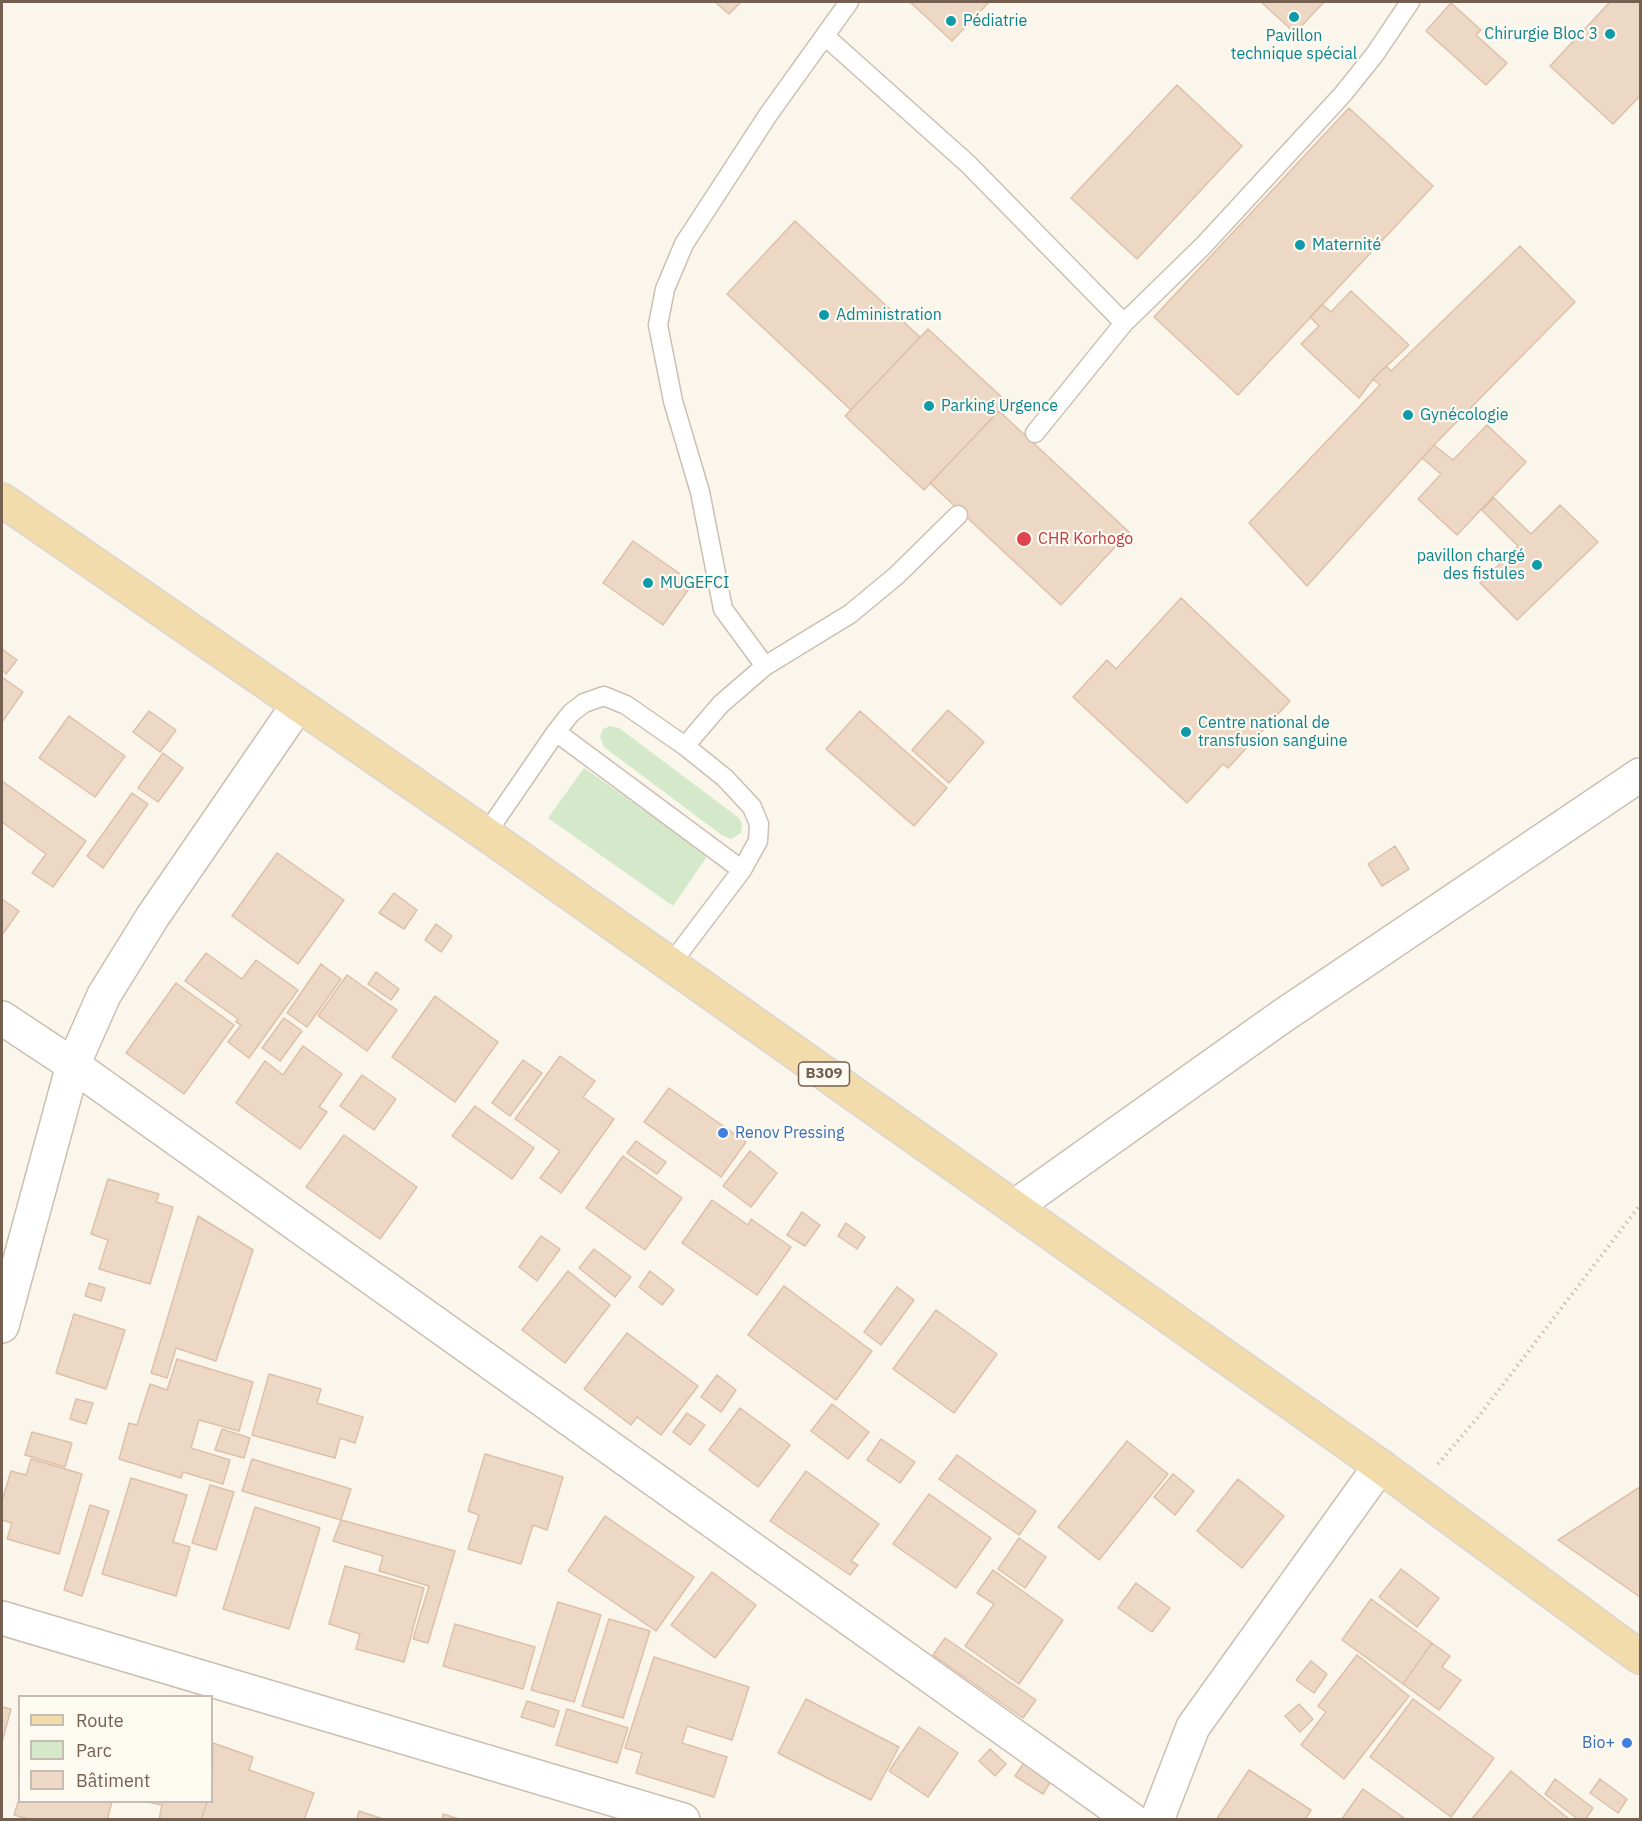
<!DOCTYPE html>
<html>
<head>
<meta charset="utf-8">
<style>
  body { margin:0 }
  #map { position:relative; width:1642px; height:1821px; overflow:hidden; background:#fbf6eb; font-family:"IBM Plex Sans",sans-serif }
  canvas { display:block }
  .frame { position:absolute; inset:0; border:3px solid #745f50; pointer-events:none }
  .legend { position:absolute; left:18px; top:1695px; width:195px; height:108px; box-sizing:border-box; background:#fdfaf1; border:2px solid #c6bcb1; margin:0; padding:8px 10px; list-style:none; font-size:18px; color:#745f50 }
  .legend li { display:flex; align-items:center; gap:12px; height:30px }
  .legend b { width:30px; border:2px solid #c6bcb1 }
</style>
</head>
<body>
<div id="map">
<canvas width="1642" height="1821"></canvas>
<div class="frame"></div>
<ul class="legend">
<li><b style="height:8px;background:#f2dcab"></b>Route</li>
<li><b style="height:16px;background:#d4e8ca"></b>Parc</li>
<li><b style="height:16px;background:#edd8c5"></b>Bâtiment</li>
</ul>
</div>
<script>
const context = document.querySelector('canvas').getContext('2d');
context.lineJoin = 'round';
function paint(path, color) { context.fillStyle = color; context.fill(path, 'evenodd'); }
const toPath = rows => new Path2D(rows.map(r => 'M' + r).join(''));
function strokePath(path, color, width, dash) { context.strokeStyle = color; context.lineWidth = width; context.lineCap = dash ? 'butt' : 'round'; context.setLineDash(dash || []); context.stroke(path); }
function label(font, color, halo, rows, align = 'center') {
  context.font = font + ' "IBM Plex Sans",sans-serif'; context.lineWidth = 4.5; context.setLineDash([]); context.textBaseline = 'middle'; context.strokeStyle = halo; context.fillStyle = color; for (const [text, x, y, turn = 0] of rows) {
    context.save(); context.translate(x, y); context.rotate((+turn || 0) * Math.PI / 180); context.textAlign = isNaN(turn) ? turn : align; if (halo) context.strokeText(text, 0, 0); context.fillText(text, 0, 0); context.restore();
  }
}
paint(toPath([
  [610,726,619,728,739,818,742,825,741,833,731,839,723,836,604,747,600,736,603,729],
  [584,768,708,855,673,906,548,818]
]), '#d4e8ca');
const building = toPath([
  [715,2,741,2,729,14,715,2],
  [910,2,989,2,952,41,910,2],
  [1261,2,1324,2,1295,33,1261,2],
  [1610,2,1640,2,1640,96,1613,124,1550,66,1610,2],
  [1451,3,1481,30,1476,35,1507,63,1486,85,1426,31,1451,3],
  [1177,85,1242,146,1137,259,1071,198,1177,85],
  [1349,108,1433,186,1238,395,1154,317,1349,108],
  [795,221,920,337,851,410,727,294,795,221],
  [1520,246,1575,302,1434,445,1307,586,1249,523,1380,385,1373,379,1386,366,1391,371,1520,246],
  [1351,291,1409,345,1373,379,1359,398,1301,344,1319,326,1310,317,1322,304,1331,312,1351,291],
  [928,329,1007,402,924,490,845,416,928,329],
  [999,411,1129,532,1061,605,930,483,999,411],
  [1487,425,1526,462,1457,535,1418,499,1441,474,1422,458,1434,445,1453,460,1487,425],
  [1494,498,1531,534,1560,505,1598,542,1517,620,1480,583,1518,546,1482,510,1494,498],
  [633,541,693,583,663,625,603,583,633,541],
  [1181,598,1290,701,1228,768,1223,764,1187,803,1073,697,1107,660,1116,669,1181,598],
  [2,649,17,660,6,674,2,670,2,649],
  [2,677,23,692,2,722,2,677],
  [948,710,984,742,949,783,912,750,948,710],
  [149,711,176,730,160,752,133,732,149,711],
  [860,711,947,788,914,826,826,749,860,711],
  [69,716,125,756,95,797,39,758,69,716],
  [163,753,183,768,158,802,138,788,163,753],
  [2,781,86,841,53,887,32,873,46,854,2,822,2,781],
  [132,793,148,804,103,868,87,856,132,793],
  [1395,846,1409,869,1382,886,1368,864,1395,846],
  [277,853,344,900,298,964,232,916,277,853],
  [394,893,417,910,404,929,379,913,394,893],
  [2,899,19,911,2,935,2,899],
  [436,924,452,936,441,952,425,940,436,924],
  [206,953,242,979,256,960,298,990,249,1058,228,1042,241,1025,236,1022,238,1019,185,981,206,953],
  [321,964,341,979,307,1027,287,1013,321,964],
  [376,972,399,989,391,1000,368,984,376,972],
  [347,975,397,1010,367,1051,318,1016,347,975],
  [176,983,234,1025,184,1094,126,1053,176,983],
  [435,996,498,1042,455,1102,392,1057,435,996],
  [284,1018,302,1031,280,1061,262,1048,284,1018],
  [303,1046,342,1074,319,1107,327,1112,300,1149,236,1103,265,1061,283,1075,303,1046],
  [560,1056,595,1081,583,1097,614,1119,561,1193,540,1178,560,1151,515,1119,560,1056],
  [523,1060,542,1073,510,1116,492,1103,523,1060],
  [362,1075,396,1099,374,1130,340,1106,362,1075],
  [669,1088,746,1142,721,1177,644,1122,669,1088],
  [475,1106,534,1148,512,1179,452,1136,475,1106],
  [344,1135,417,1187,380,1239,306,1187,344,1135],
  [636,1141,666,1162,657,1174,627,1153,636,1141],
  [750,1151,777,1173,751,1207,723,1186,750,1151],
  [623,1156,682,1198,645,1250,586,1208,623,1156],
  [108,1179,159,1194,156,1202,173,1207,150,1284,99,1269,108,1240,91,1234,108,1179],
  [712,1200,748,1225,751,1219,791,1247,757,1295,682,1243,712,1200],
  [802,1212,820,1225,805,1246,787,1235,802,1212],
  [198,1216,253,1250,216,1361,176,1348,167,1378,151,1373,198,1216],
  [846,1223,865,1237,857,1249,838,1236,846,1223],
  [541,1236,560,1249,537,1281,519,1267,541,1236],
  [594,1249,631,1277,615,1297,579,1268,594,1249],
  [568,1271,610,1305,565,1363,522,1330,568,1271],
  [650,1271,674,1290,662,1305,639,1287,650,1271],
  [89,1283,105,1288,101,1301,85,1296,89,1283],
  [784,1286,872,1351,836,1400,748,1335,784,1286],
  [897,1287,914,1300,881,1345,864,1332,897,1287],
  [936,1310,997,1354,954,1413,893,1369,936,1310],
  [74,1314,125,1330,106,1389,56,1373,74,1314],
  [627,1333,698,1386,661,1435,637,1417,631,1425,584,1389,627,1333],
  [177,1359,253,1382,239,1431,199,1420,191,1448,230,1460,223,1484,183,1472,181,1478,119,1459,129,1423,137,1425,150,1384,167,1390,177,1359],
  [269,1374,321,1389,317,1403,363,1417,355,1443,340,1438,335,1458,252,1435,269,1374],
  [717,1375,736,1390,721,1412,701,1397,717,1375],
  [76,1399,93,1403,86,1424,70,1419,76,1399],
  [832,1404,869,1432,848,1459,811,1431,832,1404],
  [740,1408,790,1445,758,1487,709,1450,740,1408],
  [687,1413,705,1425,690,1445,673,1432,687,1413],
  [222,1429,250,1438,244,1458,215,1450,222,1429],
  [32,1432,72,1443,65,1467,25,1455,32,1432],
  [881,1439,915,1462,900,1483,867,1460,881,1439],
  [1127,1441,1168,1474,1099,1560,1058,1527,1127,1441],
  [485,1454,563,1477,547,1530,533,1525,521,1564,468,1549,479,1515,468,1511,485,1454],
  [957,1455,1036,1511,1019,1535,939,1479,957,1455],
  [31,1459,82,1474,59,1554,7,1539,12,1523,2,1520,2,1501,11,1471,26,1475,31,1459],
  [252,1459,351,1489,341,1520,242,1491,252,1459],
  [806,1471,879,1524,851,1561,858,1565,850,1575,770,1521,806,1471],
  [1173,1474,1194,1491,1175,1515,1154,1497,1173,1474],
  [131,1478,187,1495,173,1542,190,1547,176,1596,102,1574,131,1478],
  [1238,1479,1284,1516,1242,1568,1197,1531,1238,1479],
  [210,1485,234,1492,216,1550,192,1543,210,1485],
  [1640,1487,1640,1597,1558,1540,1640,1487],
  [929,1494,991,1538,956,1588,893,1544,929,1494],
  [90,1505,109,1511,82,1596,64,1590,90,1505],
  [255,1507,320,1528,289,1629,223,1609,255,1507],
  [605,1516,694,1577,656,1631,568,1571,605,1516],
  [341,1520,455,1551,428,1643,413,1639,429,1586,379,1571,383,1556,333,1541,341,1520],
  [1019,1538,1046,1557,1025,1588,998,1569,1019,1538],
  [345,1566,424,1588,404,1662,356,1649,360,1634,329,1624,345,1566],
  [1401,1569,1439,1598,1417,1627,1379,1597,1401,1569],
  [993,1570,1063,1620,1019,1684,965,1646,994,1604,977,1593,993,1570],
  [712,1572,756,1605,715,1658,671,1625,712,1572],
  [1136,1583,1170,1608,1152,1632,1118,1608,1136,1583],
  [1371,1599,1432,1643,1403,1684,1342,1640,1371,1599],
  [558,1602,601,1615,574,1702,531,1690,558,1602],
  [609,1619,650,1631,623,1718,582,1706,609,1619],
  [455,1624,535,1647,523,1689,443,1666,455,1624],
  [945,1638,1036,1700,1023,1718,933,1655,945,1638],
  [1432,1643,1450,1656,1442,1667,1461,1680,1439,1710,1403,1684,1432,1643],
  [1357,1655,1409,1696,1344,1779,1301,1745,1326,1712,1318,1706,1357,1655],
  [654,1657,749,1687,732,1740,687,1726,682,1743,727,1757,714,1797,636,1773,642,1753,625,1748,654,1657],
  [1311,1661,1327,1674,1314,1693,1296,1680,1311,1661],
  [806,1699,899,1747,871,1800,778,1753,806,1699],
  [1413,1699,1494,1758,1451,1817,1370,1757,1413,1699],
  [527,1701,559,1711,554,1727,521,1717,527,1701],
  [1299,1704,1313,1719,1300,1732,1285,1716,1299,1704],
  [2,1707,11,1709,2,1742,2,1707],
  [567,1709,628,1728,617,1763,556,1745,567,1709],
  [919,1727,958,1753,928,1797,889,1771,919,1727],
  [213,1743,253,1757,249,1770,314,1793,304,1820,201,1820,207,1802,212,1802,213,1743],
  [990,1749,1006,1764,995,1776,979,1761,990,1749],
  [1025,1761,1052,1779,1043,1794,1015,1776,1025,1761],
  [1249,1770,1311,1810,1305,1820,1216,1820,1249,1770],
  [1511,1771,1570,1820,1471,1820,1511,1771],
  [1555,1779,1593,1808,1585,1820,1579,1820,1545,1794,1555,1779],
  [1600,1779,1627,1799,1618,1813,1590,1793,1600,1779],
  [1363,1789,1407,1820,1341,1820,1363,1789],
  [20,1796,20,1802,112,1802,107,1820,32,1820,14,1815,20,1796],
  [147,1802,207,1802,201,1820,159,1820,162,1805,147,1802],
  [359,1811,386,1820,357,1820,359,1811],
  [443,1814,462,1820,442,1820,443,1814]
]);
paint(building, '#edd8c5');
strokePath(building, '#dec0a8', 1.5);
const lane = toPath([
  [826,37,968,164,1124,323],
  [1035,433,1124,323,1203,246,1343,94,1375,54,1410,2],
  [765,666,723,609,700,492,673,401,658,325,665,289,684,244,768,115,849,2],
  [556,732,742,870],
  [685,746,721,704,765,666,850,614,896,576,958,515],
  [486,834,556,732,571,713,584,703,604,696,626,705,685,746,725,778,752,807,759,824,758,841,742,870,670,965]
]);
const street = toPath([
  [2,1018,73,1065,1132,1820],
  [1014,1207,1281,1017,1640,775],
  [2,1326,73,1065,104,995,153,916,298,705],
  [2,1618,683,1820],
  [1157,1820,1193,1727,1380,1466]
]);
const primary = toPath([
  [2,500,486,834,1014,1207,1380,1466,1640,1657]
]);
strokePath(lane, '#ccbfb2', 21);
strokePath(street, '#ccbfb2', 36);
strokePath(primary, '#dbd5d2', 36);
strokePath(toPath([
  [1438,1464,1479,1416,1640,1205]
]), '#d3bca8', 4, [1.5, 4.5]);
strokePath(lane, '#fff', 18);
strokePath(street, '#fff', 33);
strokePath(primary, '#f2dcab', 33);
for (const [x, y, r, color] of [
  [1294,17,6,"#0f9aa8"],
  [951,21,6,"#0f9aa8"],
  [1610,34,6,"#0f9aa8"],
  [1300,245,6,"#0f9aa8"],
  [824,315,6,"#0f9aa8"],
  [929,406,6,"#0f9aa8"],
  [1408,415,6,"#0f9aa8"],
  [1024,539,8,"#e0444e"],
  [1537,565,6,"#0f9aa8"],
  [648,583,6,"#0f9aa8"],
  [1186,732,6,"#0f9aa8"],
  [723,1133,6,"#3f7fe0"],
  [1627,1743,6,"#3f7fe0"]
]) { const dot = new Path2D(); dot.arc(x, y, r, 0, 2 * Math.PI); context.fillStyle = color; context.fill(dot); strokePath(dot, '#fdfaf1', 2); }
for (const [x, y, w] of [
  [824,1074,51]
]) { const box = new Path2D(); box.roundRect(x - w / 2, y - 12, w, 24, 4.5); context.fillStyle = '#fdfaf1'; context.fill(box); strokePath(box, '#745f50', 1.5); }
label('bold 15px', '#745f50', null, [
  ["B309",824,1074]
]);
label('16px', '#0d838f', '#fdfaf1', [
  ["Pédiatrie",963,21],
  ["Chirurgie Bloc 3",1598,34,"right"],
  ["Pavillon",1294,36,"center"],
  ["technique spécial",1294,54,"center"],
  ["Maternité",1312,245],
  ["Administration",836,315],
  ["Parking Urgence",941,406],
  ["Gynécologie",1420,415],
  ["pavillon chargé",1525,556,"right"],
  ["des fistules",1525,574,"right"],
  ["MUGEFCI",660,583],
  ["Centre national de",1198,723],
  ["transfusion sanguine",1198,741]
], 'left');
label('16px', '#be3a42', '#fdfaf1', [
  ["CHR Korhogo",1038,539]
], 'left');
label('16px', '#366cbe', '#fdfaf1', [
  ["Renov Pressing",735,1133],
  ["Bio+",1615,1743,"right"]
], 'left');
</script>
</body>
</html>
